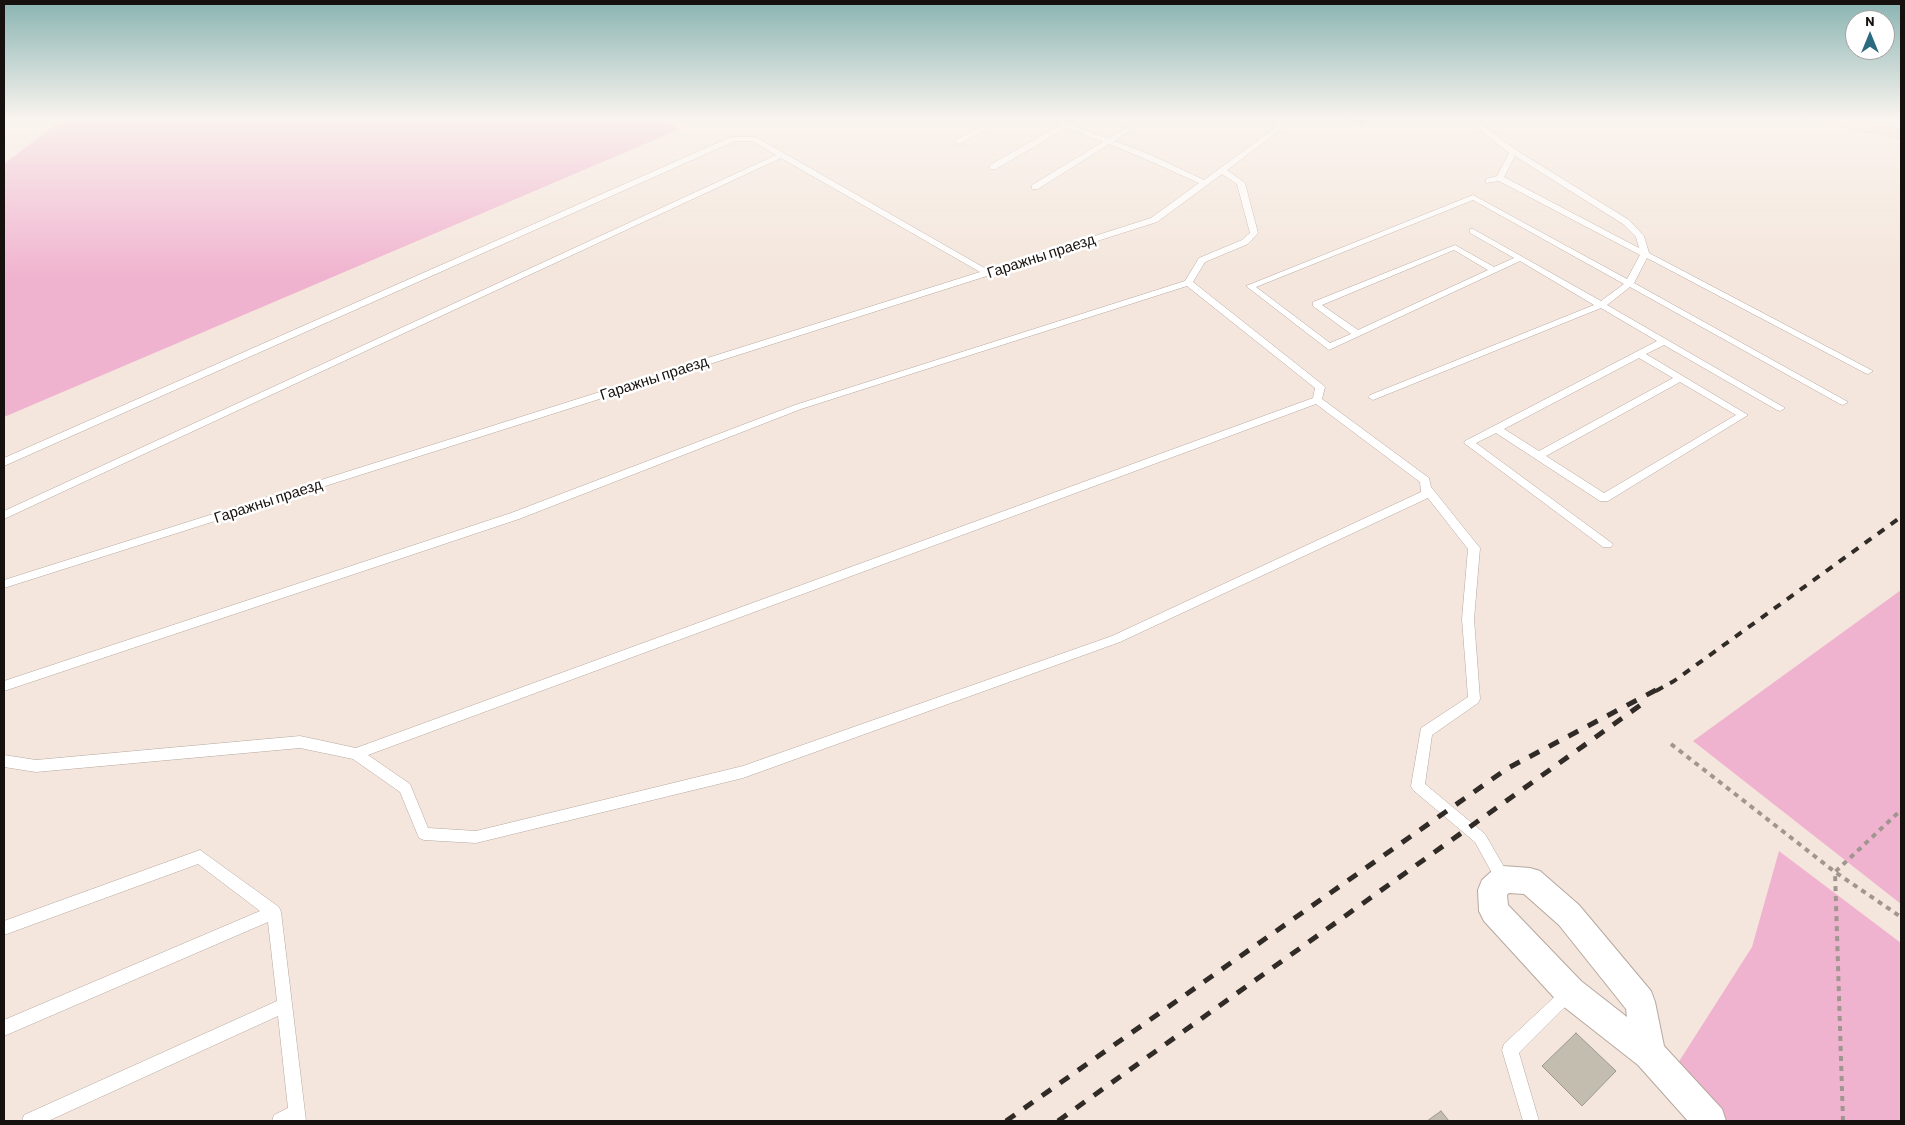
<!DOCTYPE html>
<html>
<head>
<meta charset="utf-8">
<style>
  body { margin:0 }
  #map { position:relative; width:1905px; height:1125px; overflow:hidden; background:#f4e6dc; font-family:Barlow,sans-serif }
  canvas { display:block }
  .frame { position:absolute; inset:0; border:5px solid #16110e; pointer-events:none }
  .north { position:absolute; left:1845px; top:10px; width:50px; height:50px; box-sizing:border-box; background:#fff; border:1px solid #a2a09f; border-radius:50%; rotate:0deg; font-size:14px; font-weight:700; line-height:20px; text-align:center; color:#16110e }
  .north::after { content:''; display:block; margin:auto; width:18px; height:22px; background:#2b6a7f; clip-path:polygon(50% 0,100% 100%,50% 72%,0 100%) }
</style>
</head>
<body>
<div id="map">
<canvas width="1905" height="1125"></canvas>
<div class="frame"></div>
<div class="north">N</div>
</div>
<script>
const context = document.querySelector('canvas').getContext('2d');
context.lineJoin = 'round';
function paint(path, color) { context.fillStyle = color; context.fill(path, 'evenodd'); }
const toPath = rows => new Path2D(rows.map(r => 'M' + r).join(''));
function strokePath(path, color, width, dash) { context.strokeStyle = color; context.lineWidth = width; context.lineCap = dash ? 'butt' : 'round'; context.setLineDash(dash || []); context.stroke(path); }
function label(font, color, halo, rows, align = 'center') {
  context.font = font + ' Barlow,sans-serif'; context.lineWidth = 5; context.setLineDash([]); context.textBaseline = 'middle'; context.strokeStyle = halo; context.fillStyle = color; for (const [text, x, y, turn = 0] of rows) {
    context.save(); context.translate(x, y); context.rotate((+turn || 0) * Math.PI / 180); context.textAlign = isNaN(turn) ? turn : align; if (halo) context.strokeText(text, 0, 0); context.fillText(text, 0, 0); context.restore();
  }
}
paint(toPath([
  [64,118,661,118,680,129,4,417,4,164],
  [1901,590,1901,904,1693,741],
  [1779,851,1901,943,1901,1121,1715,1121,1671,1074,1752,947]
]), '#f0b3cf');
const building = toPath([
  [1346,118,1370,118,1363,124,1346,118],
  [1576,1033,1616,1071,1582,1106,1542,1066,1576,1033],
  [1441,1111,1449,1121,1427,1121,1441,1111]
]);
paint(building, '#c2bdae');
strokePath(building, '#9d988b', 1);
const lane = toPath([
  [905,118,914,118,905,123,901,123,901,121,905,118],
  [995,118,1003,118,960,144,953,142,995,118],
  [1045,118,1055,118,1065,122,1073,118,1081,118,1072,125,1108,139,1141,118,1149,118,1114,141,1149,154,1204,180,1276,127,1256,118,1266,118,1281,124,1288,118,1296,118,1227,170,1245,183,1258,233,1248,244,1205,262,1193,282,1323,385,1325,387,1322,399,1429,478,1431,487,1480,548,1474,619,1480,699,1478,703,1432,735,1425,784,1485,834,1508,874,1510,879,1508,884,1503,886,1498,884,1475,842,1413,790,1411,786,1421,728,1468,697,1462,619,1468,549,1428,498,1120,642,743,778,476,843,424,840,419,838,400,792,353,759,300,748,36,772,4,767,4,755,36,760,300,736,356,748,1313,398,1315,388,1187,286,801,409,519,519,4,691,4,681,511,513,795,405,1185,281,1199,258,1242,240,1250,233,1237,184,1222,174,1157,222,4,588,4,580,980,272,781,158,4,519,4,511,776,155,752,141,735,141,4,466,4,458,731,137,756,137,988,270,1151,218,1199,183,1143,158,1109,144,1038,189,1032,189,1032,185,1103,142,1066,128,996,169,990,169,990,165,1060,125,1045,118],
  [1316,404,1420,482,1421,492,1112,636,743,766,476,831,428,828,410,784,368,755,1316,404],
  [1465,118,1473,118,1516,150,1629,220,1644,236,1649,253,1873,371,1868,374,1865,373,1647,258,1634,283,1848,402,1843,405,1840,404,1630,287,1607,305,1785,408,1780,411,1777,410,1664,345,1646,354,1748,415,1608,501,1600,501,1496,433,1476,443,1613,544,1611,547,1603,547,1464,443,1465,441,1657,341,1601,308,1373,400,1368,397,1370,395,1594,305,1520,261,1329,350,1246,286,1473,195,1627,279,1640,255,1499,181,1486,183,1486,179,1497,176,1509,153,1465,118],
  [1515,156,1623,224,1636,237,1639,248,1504,177,1515,156],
  [1473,200,1624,284,1601,301,1473,229,1470,229,1470,233,1514,258,1494,267,1455,245,1313,302,1313,306,1351,334,1330,343,1256,287,1473,200],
  [1454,250,1488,270,1358,330,1322,305,1454,250],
  [1639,358,1673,378,1539,451,1504,429,1639,358],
  [1680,382,1736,415,1604,493,1546,456,1680,382],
  [200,850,279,907,281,912,306,1121,272,1121,274,1115,288,1108,278,1016,48,1121,22,1121,24,1115,277,1001,268,922,4,1036,4,1020,260,911,198,864,4,935,4,921,200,850],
  [1569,985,1574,988,1577,993,1574,998,1519,1053,1539,1121,1523,1121,1502,1050,1504,1044,1564,988,1569,985]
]);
const street = toPath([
  [1503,866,1530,868,1540,871,1579,905,1651,991,1655,1002,1664,1046,1722,1109,1726,1121,1688,1121,1638,1065,1559,1003,1484,921,1479,911,1478,890,1482,880,1493,870,1503,866],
  [1509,893,1524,894,1559,925,1626,1009,1627,1017,1581,981,1508,905,1507,895,1509,893]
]);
const secondary = toPath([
  [1821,118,1853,118,1901,129,1901,139,1823,122,1821,118]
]);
strokePath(lane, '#b6a89f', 1);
strokePath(street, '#b6a89f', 2);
strokePath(secondary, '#b6a89f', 1);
strokePath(toPath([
  [1799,118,1811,121]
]), '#a1968f', 2.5, [2.5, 2.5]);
strokePath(toPath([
  [1671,744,1835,872,1901,917],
  [1843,1121,1835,872,1901,810]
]), '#a1968f', 4, [5, 5]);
paint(lane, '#fff');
paint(street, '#fff');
paint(secondary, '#f4d4d3');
strokePath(toPath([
  [1656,691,1674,681,1901,517]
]), '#312b27', 4, [8, 8]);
strokePath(toPath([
  [1006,1121,1508,768,1658,689],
  [1058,1121,1642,704]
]), '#312b27', 5, [11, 11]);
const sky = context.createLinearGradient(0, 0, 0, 276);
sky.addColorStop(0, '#89b4b2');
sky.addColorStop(0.43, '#faf4ef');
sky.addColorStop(1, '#faf4ef00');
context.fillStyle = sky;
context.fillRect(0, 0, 1905, 276);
label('15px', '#16110e', '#fff', [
  ["Гаражны праезд",1041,256,-18],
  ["Гаражны праезд",654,378,-18],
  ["Гаражны праезд",268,501,-18]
]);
</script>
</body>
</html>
